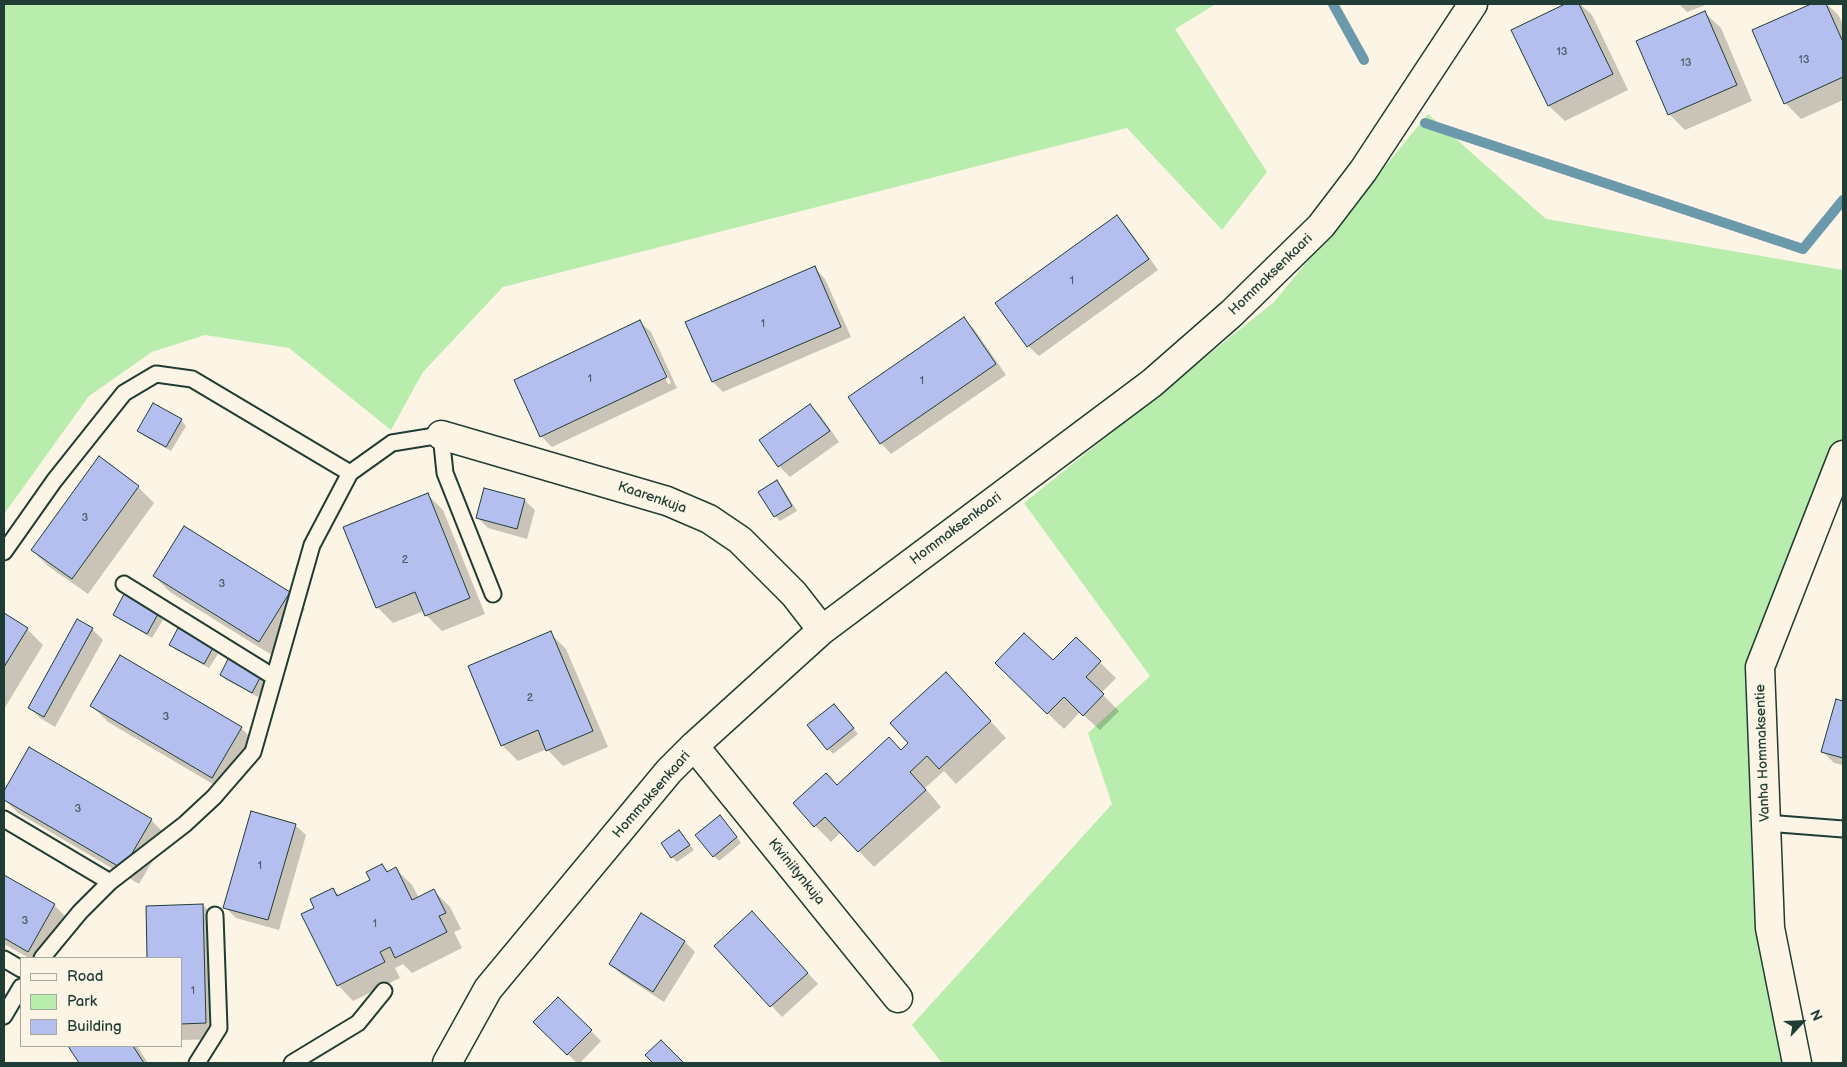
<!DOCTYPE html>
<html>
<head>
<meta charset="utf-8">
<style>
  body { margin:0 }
  #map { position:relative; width:1847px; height:1067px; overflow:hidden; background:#fcf5e5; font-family:"Balsamiq Sans",sans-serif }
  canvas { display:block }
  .frame { position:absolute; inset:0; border:5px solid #1f3d34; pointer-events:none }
  .legend { position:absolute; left:20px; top:957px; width:162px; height:90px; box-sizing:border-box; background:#fcf5e5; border:1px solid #a4ab9e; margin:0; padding:6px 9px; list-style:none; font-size:15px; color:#1f3d34 }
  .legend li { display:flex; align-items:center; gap:10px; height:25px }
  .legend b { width:25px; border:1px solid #a4ab9e }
  .north { position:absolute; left:1777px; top:997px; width:50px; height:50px; -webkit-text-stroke:4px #fcf5e5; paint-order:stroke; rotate:65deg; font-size:14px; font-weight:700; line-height:20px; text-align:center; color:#1f3d34 }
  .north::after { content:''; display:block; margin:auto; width:18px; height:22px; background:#1f3d34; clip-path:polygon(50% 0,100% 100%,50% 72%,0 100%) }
</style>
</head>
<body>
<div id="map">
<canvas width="1847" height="1067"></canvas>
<div class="frame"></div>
<ul class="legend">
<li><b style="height:6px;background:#fcf5e5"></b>Road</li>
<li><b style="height:14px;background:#b9edae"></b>Park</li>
<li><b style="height:14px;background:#b4bff0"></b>Building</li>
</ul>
<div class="north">N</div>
</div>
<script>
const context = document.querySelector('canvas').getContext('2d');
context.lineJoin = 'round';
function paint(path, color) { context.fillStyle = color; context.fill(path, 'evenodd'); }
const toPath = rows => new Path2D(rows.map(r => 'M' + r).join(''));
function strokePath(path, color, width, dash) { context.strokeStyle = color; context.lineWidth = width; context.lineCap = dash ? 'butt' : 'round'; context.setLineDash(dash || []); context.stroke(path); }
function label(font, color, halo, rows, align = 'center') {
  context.font = font + ' "Balsamiq Sans",sans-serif'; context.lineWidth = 4; context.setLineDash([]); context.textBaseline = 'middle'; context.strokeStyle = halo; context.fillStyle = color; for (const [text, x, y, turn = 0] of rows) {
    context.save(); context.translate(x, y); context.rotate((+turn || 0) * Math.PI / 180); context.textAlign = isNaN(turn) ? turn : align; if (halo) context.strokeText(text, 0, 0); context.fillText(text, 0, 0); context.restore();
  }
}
paint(toPath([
  [4,4,1216,4,1175,29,1267,172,1222,230,1127,128,503,287,423,372,391,430,289,348,205,335,152,352,89,396,4,514],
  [1428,114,1546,219,1843,270,1843,455,1760,667,1770,928,1797,1063,942,1063,912,1025,1112,804,1088,733,1150,676,1024,503,1274,302]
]), '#b9edae');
paint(toPath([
  [1568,4,1580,4,1592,15,1628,90,1565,121,1549,106,1512,31],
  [1679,4,1708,4,1687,12],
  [1814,4,1827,4,1839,16,1843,25,1843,100,1801,119,1785,103,1753,31],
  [1705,13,1721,28,1752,101,1685,130,1669,114],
  [1116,216,1127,227,1158,270,1039,356,1028,346],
  [815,268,825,279,851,337,723,392,713,382,687,323],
  [964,319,974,329,1006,375,891,454,881,443],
  [640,322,651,332,677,388,552,447,541,436],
  [645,333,647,333,671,383,668,384],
  [810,405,821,416,839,442,790,477,779,466,760,440],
  [181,420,186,426,171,451,144,436,139,431],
  [777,482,782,487,797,511,780,521,775,516],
  [138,487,154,503,88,594,48,566,32,550],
  [427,494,443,510,485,614,442,631,426,615,424,611,393,623,377,607],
  [524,500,535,510,527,539,488,528,477,517],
  [184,527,290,593,305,609,275,657,170,592,154,576],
  [125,596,158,615,163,620,152,638,119,619,114,614],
  [4,615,27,629,43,645,4,709],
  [77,621,92,629,103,640,55,727,40,718,29,707],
  [550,633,566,649,608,747,563,766,547,749,518,761,502,745],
  [1076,639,1116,678,1101,693,1119,711,1100,730,1080,712,1064,729,1012,679,1053,662],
  [171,645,212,649,218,654,209,668,176,650],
  [230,658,267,680,258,697,226,680,221,675],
  [946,673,1006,738,956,784,944,771,925,788,941,807,874,867,841,832,831,842,794,804,826,774,838,786,902,751,910,744],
  [1837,700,1843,702,1843,765,1834,763,1823,752],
  [92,706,241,728,257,744,228,793,108,722],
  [839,710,858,734,833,754,809,725],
  [30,749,151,820,167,836,139,884,18,813,4,799,4,794],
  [725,822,741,843,719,861,714,856],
  [295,825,306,835,279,930,236,918,225,907],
  [679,831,694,850,677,862,672,857],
  [382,866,389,872,396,869,412,885,419,898,434,891,450,907,461,929,454,932,462,948,412,973,403,964,395,968,400,978,353,1001,338,985,316,908,333,889,340,896,372,881],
  [4,876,54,905,70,921,49,958,29,958,4,944],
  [203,905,218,921,222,1039,181,1040,181,958,149,958,147,907],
  [641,915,685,942,695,952,664,1002,621,974,610,964],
  [763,924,818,984,782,1017,716,946],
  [4,992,12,1000,4,1013],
  [558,998,601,1041,580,1063,577,1063,535,1022],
  [69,1046,137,1046,148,1063,81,1063]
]), '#0003');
strokePath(toPath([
  [1333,4,1364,60],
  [1425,123,1803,249,1843,200]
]), '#6999ab', 10);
const building = toPath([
  [1565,4,1579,4,1613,74,1548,106,1511,30,1565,4],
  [1811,4,1826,4,1843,42,1843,77,1784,104,1752,30,1811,4],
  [1705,11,1737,85,1668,115,1636,41,1705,11],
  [1117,215,1149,259,1027,347,995,303,1117,215],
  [815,266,841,327,712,382,685,322,815,266],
  [964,317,996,364,880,444,848,397,964,317],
  [640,320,667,377,540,437,514,380,640,320],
  [153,403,182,419,166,447,137,431,153,403],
  [810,404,830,431,778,467,759,440,810,404],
  [99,456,139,486,72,579,31,550,99,456],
  [777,480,792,506,774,517,758,492,777,480],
  [484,488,525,499,517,529,476,518,484,488],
  [428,493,470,598,425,616,415,592,376,608,343,527,428,493],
  [184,526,290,592,259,642,153,576,184,526],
  [124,594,158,614,147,634,113,615,124,594],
  [4,613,28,628,4,667,4,613],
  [77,619,93,628,44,717,28,708,77,619],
  [178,628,213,648,204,664,169,645,178,628],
  [551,631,593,731,546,751,538,730,501,746,468,666,551,631],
  [1024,633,1053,660,1076,637,1101,661,1086,677,1104,694,1083,716,1064,697,1047,714,995,663,1024,633],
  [120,655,242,727,212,778,90,706,120,655],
  [229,657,262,674,252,693,220,675,229,657],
  [946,672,991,721,939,769,927,756,910,772,926,790,858,852,825,817,814,827,793,803,826,773,837,785,889,737,901,750,908,743,890,723,946,672],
  [1836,699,1843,701,1843,758,1821,752,1836,699],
  [834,704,854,728,827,750,807,725,834,704],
  [29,747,152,819,123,869,4,800,4,791,29,747],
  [251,811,296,824,268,920,223,908,251,811],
  [720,815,737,837,713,857,695,835,720,815],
  [679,830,690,845,671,858,661,843,679,830],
  [382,864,387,872,396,867,412,900,434,889,446,913,439,916,447,932,395,958,390,947,380,952,385,962,337,986,301,914,314,908,310,899,333,888,337,896,370,880,366,872,382,864],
  [4,875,55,904,28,952,4,938,4,875],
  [203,904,206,1023,181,1024,181,958,147,958,146,906,203,904],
  [752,911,808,973,770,1007,714,946,752,911],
  [641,913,685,941,653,992,609,964,641,913],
  [558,997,592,1030,567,1055,533,1022,558,997],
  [661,1040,684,1063,653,1063,645,1055,661,1040],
  [68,1046,133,1046,144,1063,79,1063,68,1046]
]);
paint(building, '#b4bff0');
strokePath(building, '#1f3d34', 1);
const lane = toPath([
  [4,552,54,481,124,393,156,374,192,379,350,473],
  [124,584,274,677],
  [4,819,110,882],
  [1766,823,1843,829],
  [42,958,80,912,110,882,185,824,214,797,253,752,312,545,350,473,392,443,441,435,445,473,493,594],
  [4,959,21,969],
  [4,1016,21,987],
  [197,1063,219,1028,215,915],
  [292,1063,358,1023,384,991]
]);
const street = toPath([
  [441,435,667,501,709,519,740,540,794,594,822,630],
  [694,746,898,998],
  [447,1063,488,989,669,771,694,746,822,630,1152,383,1232,313,1321,226,1363,171,1473,4],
  [1797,1063,1770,928,1760,667,1843,455]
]);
strokePath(lane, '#1f3d34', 19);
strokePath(street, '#1f3d34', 31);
strokePath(lane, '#fcf5e5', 15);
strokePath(street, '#fcf5e5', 28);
label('11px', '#445e63', null, [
  ["13",1562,52],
  ["13",1804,60],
  ["13",1686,63],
  ["1",1072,281],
  ["1",763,324],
  ["1",590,379],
  ["1",922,381],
  ["3",85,518],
  ["2",405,560],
  ["3",222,584],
  ["2",530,698],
  ["3",166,717],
  ["3",78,809],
  ["1",260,866],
  ["3",25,921],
  ["1",375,924],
  ["1",193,991]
]);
label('14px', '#1f3d34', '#fcf5e5', [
  ["Hommaksenkaari",1271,275,-44],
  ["Kaarenkuja",652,498,19],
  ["Hommaksenkaari",956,529,-37],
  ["Vanha Hommaksentie",1763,753,-92],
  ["Hommaksenkaari",652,795,-49],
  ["Kiviniitynkuja",796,872,51]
]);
</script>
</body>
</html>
